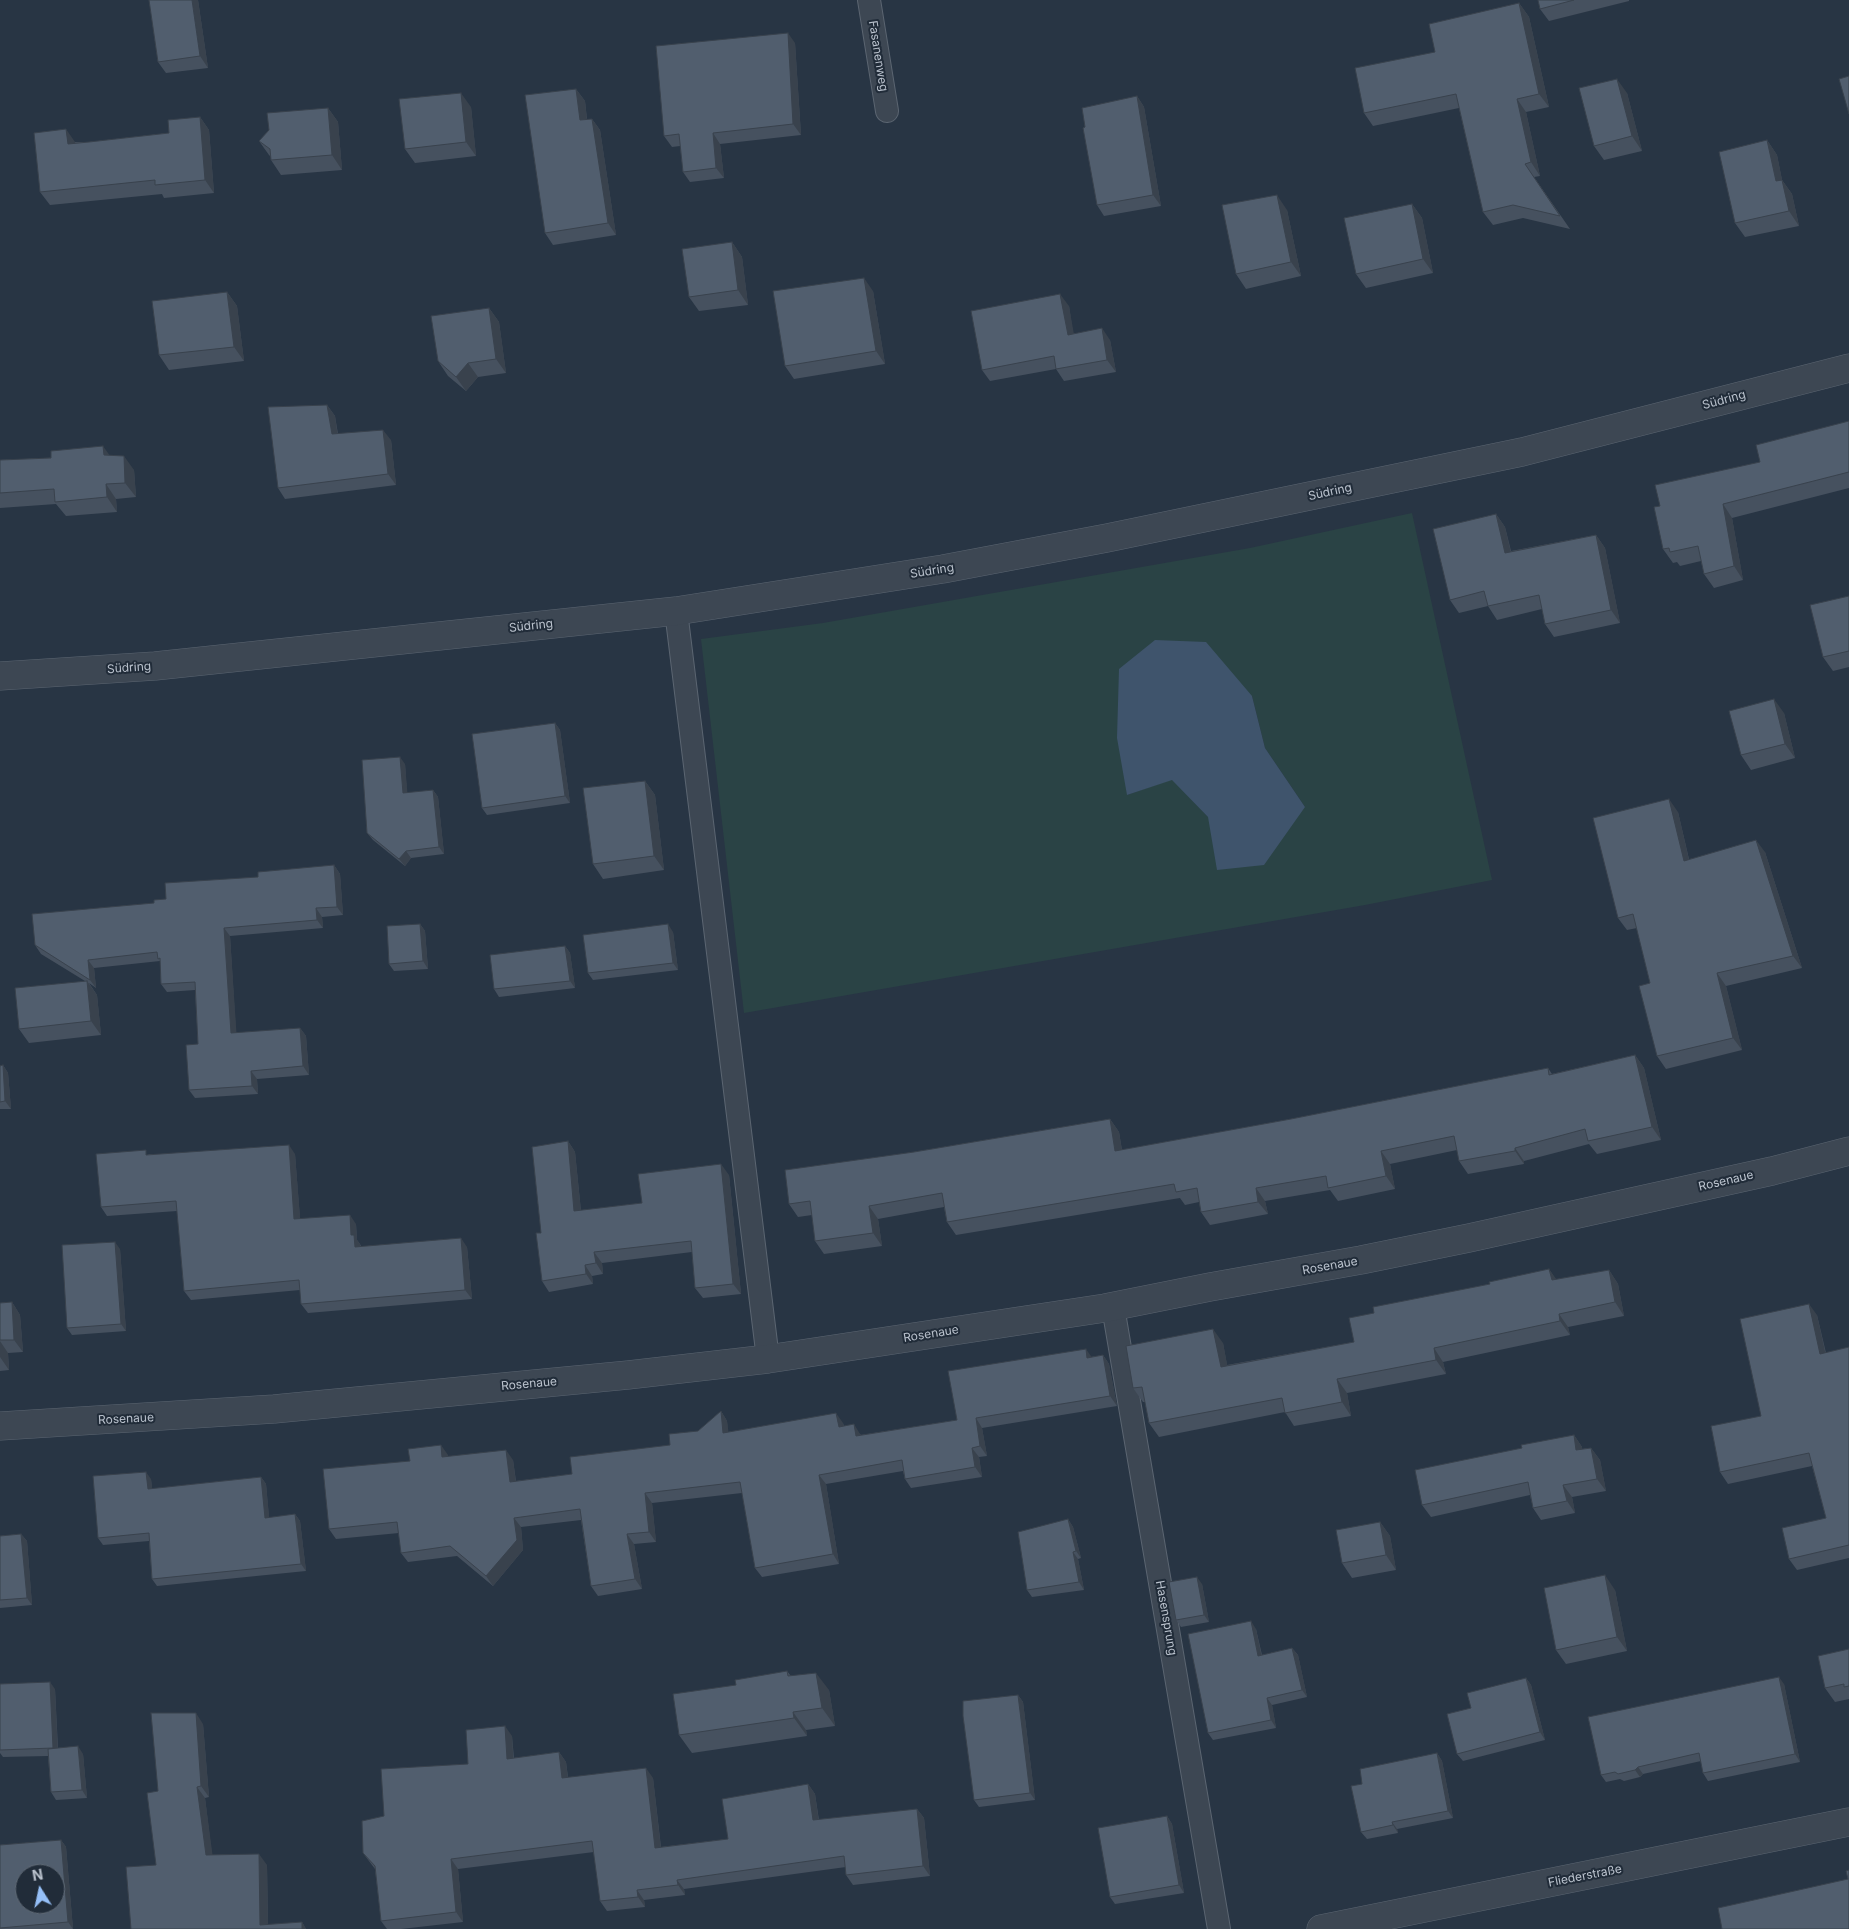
<!DOCTYPE html>
<html>
<head>
<meta charset="utf-8">
<style>
  body { margin:0 }
  #map { position:relative; width:1849px; height:1929px; overflow:hidden; background:#283544; font-family:Inter,sans-serif }
  canvas { display:block }
  .north { position:absolute; left:15px; top:1864px; width:50px; height:50px; box-sizing:border-box; background:#212c39; border:1px solid #5e6874; border-radius:50%; rotate:350deg; font-size:14px; font-weight:700; line-height:20px; text-align:center; color:#bac2cd }
  .north::after { content:''; display:block; margin:auto; width:18px; height:22px; background:#95bff7; clip-path:polygon(50% 0,100% 100%,50% 72%,0 100%) }
</style>
</head>
<body>
<div id="map">
<canvas width="1849" height="1929"></canvas>
<div class="north">N</div>
</div>
<script>
const context = document.querySelector('canvas').getContext('2d');
context.lineJoin = 'round';
function paint(path, color) { context.fillStyle = color; context.fill(path, 'evenodd'); }
const toPath = rows => new Path2D(rows.map(r => 'M' + r).join(''));
function strokePath(path, color, width, dash) { context.strokeStyle = color; context.lineWidth = width; context.lineCap = dash ? 'butt' : 'round'; context.setLineDash(dash || []); context.stroke(path); }
function label(font, color, halo, rows, align = 'center') {
  context.font = font + ' Inter,sans-serif'; context.lineWidth = 4; context.setLineDash([]); context.textBaseline = 'middle'; context.strokeStyle = halo; context.fillStyle = color; for (const [text, x, y, turn = 0] of rows) {
    context.save(); context.translate(x, y); context.rotate((+turn || 0) * Math.PI / 180); context.textAlign = isNaN(turn) ? turn : align; if (halo) context.strokeText(text, 0, 0); context.fillText(text, 0, 0); context.restore();
  }
}
paint(toPath([
  [1412,513,1492,880,1365,905,744,1013,701,639,823,623,1250,548],
  [1252,696,1265,748,1305,807,1208,817,1172,779,1127,795]
]), '#2a4345');
paint(toPath([
  [1155,640,1206,642,1252,696,1265,748,1305,807,1264,865,1217,870,1208,817,1172,780,1127,795,1117,738,1119,669]
]), '#3f546c');
const lane = toPath([
  [869,0,887,111],
  [676,611,768,1359],
  [1113,1307,1219,1929]
]);
const street = toPath([
  [0,676,155,666,676,611,943,569,1107,538,1522,452,1849,368],
  [0,1426,274,1409,628,1375,768,1359,1105,1308,1210,1287,1361,1260,1469,1238,1772,1171,1849,1151],
  [1321,1929,1849,1822]
]);
strokePath(lane, '#5b6571', 24);
strokePath(street, '#5b6571', 29);
strokePath(lane, '#3d4753', 22);
strokePath(street, '#3d4753', 28);
paint(toPath([
  [149,0,198,0,208,68,166,73,158,62],
  [1538,0,1629,0,1629,1,1549,21,1540,9],
  [1519,3,1529,17,1549,107,1526,112,1540,176,1534,177,1570,229,1523,218,1493,225,1483,212,1459,108,1373,126,1364,113,1435,52],
  [795,43,801,135,720,144,724,178,690,182,683,172,680,146,672,147,664,136],
  [576,89,585,101,587,119,592,119,600,130,616,235,553,245,545,233],
  [1627,93,1642,151,1604,160,1594,146],
  [1137,96,1144,107,1161,206,1104,216,1097,205,1085,127],
  [471,107,476,156,415,163,405,149],
  [328,108,338,122,342,170,281,175,271,160,271,157,269,155,259,141],
  [200,117,209,130,214,193,164,198,162,194,50,205,40,192,75,142,89,142,169,133],
  [1767,140,1777,155,1782,180,1792,194,1799,226,1745,237,1735,223],
  [1412,204,1422,218,1433,273,1366,288,1356,274],
  [1287,210,1301,276,1246,289,1236,274],
  [732,242,742,257,748,305,699,311,689,297],
  [873,291,885,364,794,379,785,366],
  [227,292,237,306,244,361,169,370,159,355],
  [1069,306,1073,333,1110,340,1116,372,1064,381,1056,369,990,381,982,370],
  [489,308,499,322,506,373,478,377,466,391,448,376,438,361],
  [327,405,335,416,338,434,391,440,396,485,285,499,278,488],
  [1849,421,1849,488,1732,518,1743,580,1714,588,1704,574,1701,561,1680,566,1677,562,1673,563,1663,549,1660,506,1760,462],
  [109,455,134,470,136,497,116,499,117,512,66,516,56,504,0,508,0,460],
  [1496,514,1505,527,1511,551,1596,535,1605,548,1620,623,1554,637,1545,624,1542,609,1497,620,1488,606,1459,613,1450,600],
  [1849,596,1849,667,1833,671,1823,657],
  [1784,713,1795,758,1751,770,1741,755],
  [555,723,560,730,570,803,487,815,482,808],
  [405,764,407,793,433,790,438,797,444,854,411,858,405,866,373,840,367,833],
  [645,781,655,795,664,870,603,879,593,864],
  [1678,812,1689,859,1765,852,1802,968,1726,986,1742,1050,1666,1069,1657,1056,1650,983,1637,928,1627,930,1618,918],
  [334,865,340,874,343,915,322,917,323,928,230,936,236,1033,300,1028,306,1036,309,1075,257,1079,258,1094,195,1098,189,1090,198,1044,195,990,167,992,161,984,160,961,94,968,96,988,89,983,97,995,101,1035,29,1043,19,1029,85,981,41,954,35,945,166,899,258,877],
  [420,924,425,931,428,969,394,971,389,964],
  [673,932,678,970,593,980,588,973],
  [565,946,570,953,575,988,499,997,494,989],
  [1635,1055,1644,1068,1661,1140,1597,1154,1589,1144,1524,1161,1524,1164,1468,1174,1459,1161,1457,1150,1390,1164,1395,1189,1338,1201,1330,1190,1265,1201,1268,1214,1210,1225,1201,1212,1199,1202,1185,1205,1180,1198,956,1235,947,1222,944,1207,878,1219,882,1246,824,1254,815,1241,812,1215,798,1217,789,1204,914,1152,1110,1119,1119,1132,1122,1150,1291,1119,1548,1068,1552,1074],
  [3,1065,8,1073,11,1109,0,1109,0,1066],
  [568,1141,575,1152,581,1211,642,1203,729,1175,741,1294,703,1298,695,1288,692,1252,602,1263,603,1274,592,1276,593,1284,549,1292,542,1281],
  [149,1154,295,1154,300,1219,356,1224,357,1240,360,1244,361,1246,467,1247,472,1299,308,1313,301,1304,300,1290,191,1300,184,1291,177,1211,107,1216,101,1207],
  [120,1249,126,1331,72,1335,67,1328],
  [1549,1269,1556,1280,1609,1270,1618,1284,1624,1316,1568,1327,1570,1335,1443,1362,1446,1374,1347,1393,1351,1416,1294,1426,1285,1412,1159,1437,1149,1423,1145,1402,1143,1402,1133,1388,1223,1343,1227,1365,1354,1342,1374,1313],
  [12,1302,20,1315,23,1352,8,1353,9,1370,0,1371,0,1303],
  [1817,1315,1826,1353,1849,1347,1849,1558,1797,1570,1789,1559,1826,1518,1812,1466,1728,1484,1720,1472,1761,1416],
  [1103,1355,1109,1364,1117,1406,982,1428,987,1456,979,1457,982,1477,911,1488,905,1479,903,1471,826,1484,839,1564,762,1577,755,1568,742,1493,652,1503,656,1542,634,1544,642,1589,598,1596,591,1586,581,1520,521,1527,523,1550,493,1586,457,1556,408,1562,401,1553,399,1533,336,1539,329,1529,410,1461,448,1455,448,1457,513,1460,516,1481,572,1474,670,1445,698,1431,721,1411,727,1421,728,1432,843,1423,844,1426,860,1434,861,1435,957,1420,1091,1357],
  [1574,1435,1582,1447,1582,1449,1591,1448,1600,1460,1606,1491,1572,1497,1575,1513,1541,1520,1533,1508,1530,1495,1431,1517,1422,1505,1522,1448],
  [261,1477,266,1484,269,1518,295,1514,300,1521,306,1571,157,1586,152,1579,149,1541,103,1545,98,1538,151,1479,152,1489],
  [1068,1519,1073,1527,1081,1558,1078,1559,1084,1590,1032,1597,1027,1590],
  [1380,1522,1390,1536,1396,1570,1352,1578,1342,1563],
  [21,1534,27,1541,32,1605,0,1608,0,1536],
  [1202,1584,1209,1622,1181,1627,1176,1620],
  [1615,1590,1627,1651,1566,1664,1556,1650],
  [1256,1629,1262,1655,1292,1648,1298,1655,1307,1697,1272,1705,1276,1728,1213,1740,1208,1733],
  [1849,1649,1849,1699,1835,1702,1825,1688],
  [787,1671,791,1676,829,1690,835,1726,806,1730,807,1736,692,1753,679,1735,736,1685],
  [1526,1678,1531,1685,1545,1740,1463,1761,1457,1754,1471,1708],
  [0,1684,55,1689,58,1748,83,1754,87,1798,56,1800,51,1792,48,1756,3,1757,0,1753],
  [1784,1684,1800,1762,1708,1781,1703,1773,1701,1761,1643,1774,1640,1777,1624,1781,1620,1779,1606,1782,1601,1775],
  [1018,1695,1023,1702,1035,1800,979,1807,974,1800],
  [203,1724,209,1797,205,1798,212,1855,267,1865,268,1925,302,1922,306,1929,131,1929,156,1865,158,1791],
  [512,1736,514,1758,559,1752,566,1762,568,1777,653,1778,661,1847,728,1839,808,1784,815,1794,819,1820,917,1809,924,1818,930,1876,853,1885,846,1875,846,1867,684,1889,685,1895,644,1900,645,1907,607,1911,600,1901,594,1852,458,1869,463,1922,401,1929,387,1929,381,1921,375,1869,363,1853,384,1816,468,1764],
  [1437,1753,1442,1761,1453,1818,1397,1829,1398,1833,1367,1839,1361,1832,1362,1784],
  [1167,1816,1172,1824,1184,1893,1115,1904,1110,1897],
  [61,1840,66,1847,73,1929,0,1929,0,1845]
]), '#46515f');
paint(toPath([
  [192,0,198,0,208,68,200,56],
  [1519,3,1529,17,1549,107,1539,94],
  [788,33,795,43,801,135,793,124],
  [1617,79,1627,93,1642,151,1632,136],
  [576,89,585,101,588,131,580,120],
  [461,93,471,107,476,156,466,142],
  [1137,96,1144,107,1161,206,1153,195],
  [1517,99,1526,112,1540,176,1531,162],
  [328,108,338,122,342,170,332,155],
  [200,117,209,130,214,193,205,180],
  [592,119,600,130,616,235,608,223],
  [66,129,75,142,77,157,68,144],
  [713,133,720,144,724,178,716,168],
  [1767,140,1777,155,1782,180,1792,194,1799,226,1789,211,1776,181],
  [1277,195,1287,210,1301,276,1291,262],
  [1412,204,1422,218,1433,273,1423,259],
  [732,242,742,257,748,305,738,290],
  [864,278,873,291,885,364,876,351],
  [227,292,237,306,244,361,234,347],
  [1060,294,1069,306,1076,346,1068,335],
  [489,308,499,322,506,373,496,359],
  [1102,328,1110,340,1116,372,1107,360],
  [468,363,478,377,466,391,456,377],
  [327,405,335,416,339,445,332,434],
  [383,430,391,440,396,485,388,474],
  [103,446,113,460,104,455],
  [124,456,134,470,136,497,125,483],
  [106,484,116,499,117,512,107,497],
  [1723,504,1732,518,1743,580,1734,566],
  [1496,514,1505,527,1514,566,1505,553],
  [1596,535,1605,548,1620,623,1611,610],
  [1774,699,1784,713,1795,758,1785,744],
  [555,723,560,730,570,803,565,796],
  [400,757,405,764,408,800,403,793],
  [645,781,655,795,664,870,654,856],
  [433,790,438,797,444,854,439,847],
  [1669,799,1678,812,1692,873,1684,861],
  [1756,840,1765,852,1802,968,1793,956],
  [406,851,411,858,405,866,399,859],
  [334,865,340,874,343,915,337,907],
  [316,908,322,917,323,928,317,920],
  [420,924,425,931,428,969,423,961],
  [668,924,673,932,678,970,673,963],
  [224,928,230,936,237,1041,231,1033],
  [565,946,570,953,575,988,570,981],
  [88,960,94,968,96,988,90,980],
  [1717,973,1726,986,1742,1050,1733,1038],
  [87,981,97,995,101,1035,91,1021],
  [300,1028,306,1036,309,1075,303,1066],
  [1635,1055,1644,1068,1661,1140,1652,1127],
  [3,1065,8,1073,11,1109,5,1101],
  [251,1071,257,1079,258,1094,252,1086],
  [1110,1119,1119,1132,1124,1164,1115,1151],
  [568,1141,575,1152,582,1222,574,1211],
  [289,1145,295,1154,301,1229,294,1219],
  [1515,1148,1524,1161,1524,1164,1515,1151],
  [1381,1151,1390,1164,1395,1189,1386,1176],
  [721,1164,729,1175,741,1294,733,1284],
  [1256,1188,1265,1201,1268,1214,1258,1202],
  [869,1206,878,1219,882,1246,873,1233],
  [350,1215,356,1224,357,1240,360,1244,362,1256,355,1247,351,1235],
  [461,1238,467,1247,472,1299,465,1290],
  [115,1242,120,1249,126,1331,121,1324],
  [594,1252,602,1263,603,1274,596,1263],
  [585,1265,592,1276,593,1284,586,1274],
  [1549,1269,1559,1283,1552,1280],
  [1609,1270,1618,1284,1624,1316,1615,1302],
  [12,1302,20,1315,23,1352,14,1340],
  [1809,1304,1817,1315,1828,1365,1820,1354],
  [1559,1314,1568,1327,1570,1335,1560,1321],
  [1213,1329,1223,1343,1230,1380,1221,1367],
  [0,1341,8,1353,9,1370,0,1357],
  [1434,1348,1443,1362,1446,1374,1436,1360],
  [1086,1349,1093,1359,1087,1358],
  [1103,1355,1109,1364,1117,1406,1110,1396],
  [1337,1379,1347,1393,1351,1416,1342,1402],
  [721,1411,727,1421,730,1443,723,1433],
  [836,1413,843,1423,846,1436,839,1427],
  [976,1418,982,1428,987,1456,980,1446],
  [854,1424,860,1434,863,1446,856,1436],
  [1574,1435,1582,1447,1585,1462,1576,1450],
  [441,1445,448,1455,449,1467,442,1457],
  [972,1448,979,1457,982,1477,975,1467],
  [1591,1448,1600,1460,1606,1491,1597,1479],
  [506,1450,513,1460,517,1491,510,1482],
  [146,1472,151,1479,153,1497,148,1489],
  [819,1475,826,1484,839,1564,833,1554],
  [261,1477,266,1484,270,1526,265,1518],
  [1563,1485,1572,1497,1575,1513,1567,1501],
  [645,1493,652,1503,656,1542,649,1532],
  [295,1514,300,1521,306,1571,301,1564],
  [514,1518,521,1527,523,1550,493,1586,486,1576],
  [1068,1519,1073,1527,1081,1558,1076,1551],
  [1380,1522,1390,1536,1396,1570,1386,1555],
  [21,1534,27,1541,32,1605,27,1598],
  [627,1534,634,1544,642,1589,635,1579],
  [1073,1552,1078,1559,1084,1590,1079,1582],
  [1605,1575,1615,1590,1627,1651,1617,1637],
  [1197,1577,1202,1584,1209,1622,1204,1615],
  [1251,1621,1256,1629,1263,1663,1258,1656],
  [1292,1648,1298,1655,1307,1697,1302,1690],
  [816,1673,829,1690,835,1726,822,1708],
  [1779,1677,1784,1684,1800,1762,1795,1754],
  [1526,1678,1531,1685,1545,1740,1540,1732],
  [50,1682,55,1689,58,1755,53,1748],
  [1018,1695,1023,1702,1035,1800,1030,1793],
  [1267,1698,1272,1705,1276,1728,1271,1720],
  [793,1712,806,1730,807,1736,794,1718],
  [196,1713,203,1724,209,1797,201,1786],
  [505,1726,512,1736,514,1769,507,1759],
  [78,1746,83,1754,87,1798,82,1790],
  [559,1752,566,1762,569,1788,562,1778],
  [1437,1753,1442,1761,1453,1818,1448,1811],
  [1638,1767,1643,1774,1640,1777,1635,1770],
  [646,1768,653,1778,662,1858,655,1848],
  [808,1784,815,1794,820,1830,813,1820],
  [197,1787,205,1798,214,1866,206,1855],
  [917,1809,924,1818,930,1876,923,1866],
  [1167,1816,1172,1824,1184,1893,1179,1885],
  [1392,1822,1397,1829,1398,1833,1393,1825],
  [61,1840,66,1847,73,1929,68,1922],
  [259,1854,267,1865,268,1929,260,1925],
  [451,1859,458,1869,463,1922,456,1912],
  [677,1880,684,1889,685,1895,678,1885],
  [637,1890,644,1900,645,1907,638,1897],
  [302,1922,306,1929,302,1929]
]), '#39424d');
const building = toPath([
  [149,0,192,0,200,56,158,62,149,0],
  [1538,0,1574,0,1540,9,1538,0],
  [1519,3,1539,94,1517,99,1531,162,1525,164,1560,216,1513,205,1483,212,1456,94,1364,113,1355,68,1435,52,1429,24,1519,3],
  [788,33,793,124,713,133,716,168,683,172,679,134,664,136,656,46,788,33],
  [1849,76,1849,114,1839,79,1849,76],
  [1617,79,1632,136,1594,146,1579,88,1617,79],
  [576,89,580,120,592,119,608,223,545,233,525,95,576,89],
  [461,93,466,142,405,149,399,99,461,93],
  [1137,96,1153,195,1097,205,1083,128,1085,127,1082,108,1137,96],
  [328,108,332,155,271,160,270,149,259,141,269,130,267,113,328,108],
  [200,117,205,180,155,185,155,180,40,192,34,133,66,129,68,144,89,142,169,133,168,120,200,117],
  [1767,140,1776,181,1782,180,1789,211,1735,223,1719,152,1767,140],
  [1277,195,1291,262,1236,274,1222,205,1277,195],
  [1412,204,1423,259,1356,274,1344,218,1412,204],
  [732,242,738,290,689,297,682,249,732,242],
  [864,278,876,351,785,366,773,291,864,278],
  [227,292,234,347,159,355,152,301,227,292],
  [1060,294,1068,335,1102,328,1107,360,1056,369,1054,356,982,370,971,311,1060,294],
  [489,308,496,359,468,363,456,377,438,361,431,316,489,308],
  [327,405,332,434,383,430,388,474,278,488,268,407,327,405],
  [1849,421,1849,472,1723,504,1734,566,1704,574,1698,546,1670,552,1669,548,1663,549,1654,507,1660,506,1655,485,1760,462,1756,445,1849,421],
  [103,446,104,455,124,456,125,483,106,484,107,497,55,502,54,489,0,493,0,460,51,458,51,451,103,446],
  [1496,514,1505,553,1596,535,1611,610,1545,624,1539,595,1488,606,1484,591,1450,600,1433,529,1496,514],
  [1849,596,1849,651,1823,657,1810,605,1849,596],
  [1774,699,1785,744,1741,755,1729,711,1774,699],
  [555,723,565,796,482,808,472,734,555,723],
  [400,757,403,793,433,790,439,847,406,851,399,859,367,833,362,760,400,757],
  [645,781,654,856,593,864,583,788,645,781],
  [1669,799,1684,861,1756,840,1793,956,1717,973,1733,1038,1657,1056,1639,986,1650,983,1633,914,1618,918,1593,818,1669,799],
  [334,865,337,907,316,908,317,920,224,928,231,1033,300,1028,303,1066,251,1071,252,1086,189,1090,186,1045,198,1044,195,982,161,984,160,958,158,959,157,952,88,960,90,980,35,945,32,914,154,903,154,900,166,899,165,883,258,877,258,872,334,865],
  [420,924,423,961,389,964,387,926,420,924],
  [668,924,673,963,588,973,583,935,668,924],
  [565,946,570,981,494,989,490,955,565,946],
  [87,981,91,1021,19,1029,15,988,87,981],
  [1635,1055,1652,1127,1588,1141,1585,1129,1515,1148,1515,1151,1459,1161,1454,1136,1381,1151,1386,1176,1328,1188,1326,1176,1256,1188,1258,1202,1201,1212,1197,1188,1176,1192,1174,1184,947,1222,942,1193,869,1206,873,1233,815,1241,810,1201,789,1204,785,1170,914,1152,1110,1119,1115,1151,1291,1119,1548,1068,1549,1075,1635,1055],
  [3,1065,5,1101,0,1102,0,1066,3,1065],
  [568,1141,574,1211,642,1203,638,1174,721,1164,733,1284,695,1288,691,1241,594,1252,596,1263,585,1265,586,1274,542,1281,536,1233,541,1233,532,1147,568,1141],
  [289,1145,294,1219,350,1215,351,1235,354,1235,355,1247,461,1238,465,1290,301,1304,299,1280,184,1291,176,1201,101,1207,96,1154,146,1150,146,1155,289,1145],
  [115,1242,121,1324,67,1328,62,1245,115,1242],
  [1549,1269,1552,1280,1609,1270,1615,1302,1559,1314,1560,1321,1434,1348,1436,1360,1337,1379,1342,1402,1285,1413,1282,1398,1149,1423,1142,1387,1133,1388,1126,1346,1213,1329,1221,1367,1354,1342,1349,1318,1374,1313,1373,1307,1490,1284,1489,1282,1549,1269],
  [12,1302,14,1340,0,1340,0,1303,12,1302],
  [1809,1304,1820,1354,1849,1347,1849,1545,1789,1559,1782,1528,1826,1518,1809,1453,1720,1472,1711,1426,1761,1416,1740,1319,1809,1304],
  [1086,1349,1087,1358,1103,1355,1110,1396,976,1418,980,1446,972,1448,975,1467,905,1479,902,1460,819,1475,833,1554,755,1568,740,1482,645,1493,649,1532,627,1534,635,1579,591,1586,580,1509,514,1518,517,1540,486,1576,450,1546,401,1553,397,1522,329,1529,323,1469,410,1461,408,1449,441,1445,442,1457,506,1450,510,1482,572,1474,570,1457,670,1445,669,1434,698,1431,721,1411,723,1433,836,1413,839,1427,854,1424,856,1436,957,1420,948,1371,1086,1349],
  [1574,1435,1576,1450,1591,1448,1597,1479,1563,1485,1567,1501,1533,1508,1528,1482,1422,1505,1415,1470,1522,1448,1521,1445,1574,1435],
  [146,1472,148,1489,261,1477,265,1518,295,1514,301,1564,152,1579,149,1533,98,1538,93,1476,146,1472],
  [1068,1519,1076,1551,1073,1552,1079,1582,1027,1590,1018,1532,1068,1519],
  [1380,1522,1386,1555,1342,1563,1336,1530,1380,1522],
  [21,1534,27,1598,0,1600,0,1536,21,1534],
  [1605,1575,1617,1637,1556,1650,1544,1588,1605,1575],
  [1197,1577,1204,1615,1176,1620,1169,1582,1197,1577],
  [1251,1621,1258,1656,1292,1648,1302,1690,1267,1698,1271,1720,1208,1733,1188,1634,1251,1621],
  [1849,1649,1849,1686,1844,1687,1844,1684,1825,1688,1818,1656,1849,1649],
  [787,1671,788,1676,816,1673,822,1708,793,1712,794,1718,679,1735,673,1694,736,1685,735,1680,787,1671],
  [1779,1677,1795,1754,1703,1773,1699,1753,1638,1767,1635,1770,1618,1774,1615,1772,1601,1775,1588,1717,1779,1677],
  [1526,1678,1540,1732,1457,1754,1447,1714,1471,1708,1467,1693,1526,1678],
  [50,1682,53,1748,0,1750,0,1684,50,1682],
  [1018,1695,1030,1793,974,1800,963,1716,963,1701,1018,1695],
  [151,1713,196,1713,201,1786,197,1787,206,1855,259,1854,260,1925,302,1922,302,1929,131,1929,126,1867,156,1865,147,1793,158,1791,151,1713],
  [505,1726,507,1759,559,1752,562,1778,646,1768,655,1848,728,1839,722,1799,808,1784,813,1820,917,1809,923,1866,846,1875,844,1856,677,1880,678,1885,637,1890,638,1897,600,1901,592,1841,451,1859,456,1912,381,1921,375,1866,363,1853,362,1821,384,1816,381,1769,468,1764,466,1730,505,1726],
  [78,1746,82,1790,51,1792,48,1749,78,1746],
  [1437,1753,1448,1811,1392,1822,1393,1825,1361,1832,1351,1786,1362,1784,1360,1769,1437,1753],
  [1167,1816,1179,1885,1110,1897,1098,1828,1167,1816],
  [61,1840,68,1922,0,1928,0,1845,61,1840],
  [25,1874,55,1874,55,1904,25,1904,25,1874],
  [1849,1870,1849,1929,1722,1929,1718,1908,1848,1879,1846,1871,1849,1870]
]);
paint(building, '#515e6e');
strokePath(building, '#39424d', 1);
label('12px', '#bac2cd', '#212c39', [
  ["Fasanenweg",878,56,81],
  ["Südring",1724,400,-15],
  ["Südring",1330,492,-12],
  ["Südring",932,571,-9],
  ["Südring",531,626,-6],
  ["Südring",129,668,-4],
  ["Rosenaue",1726,1181,-13],
  ["Rosenaue",1330,1266,-10],
  ["Rosenaue",931,1334,-9],
  ["Rosenaue",529,1384,-5],
  ["Rosenaue",126,1419,-3],
  ["Hasensprung",1166,1618,80],
  ["Fliederstraße",1585,1876,-11]
]);
</script>
</body>
</html>
